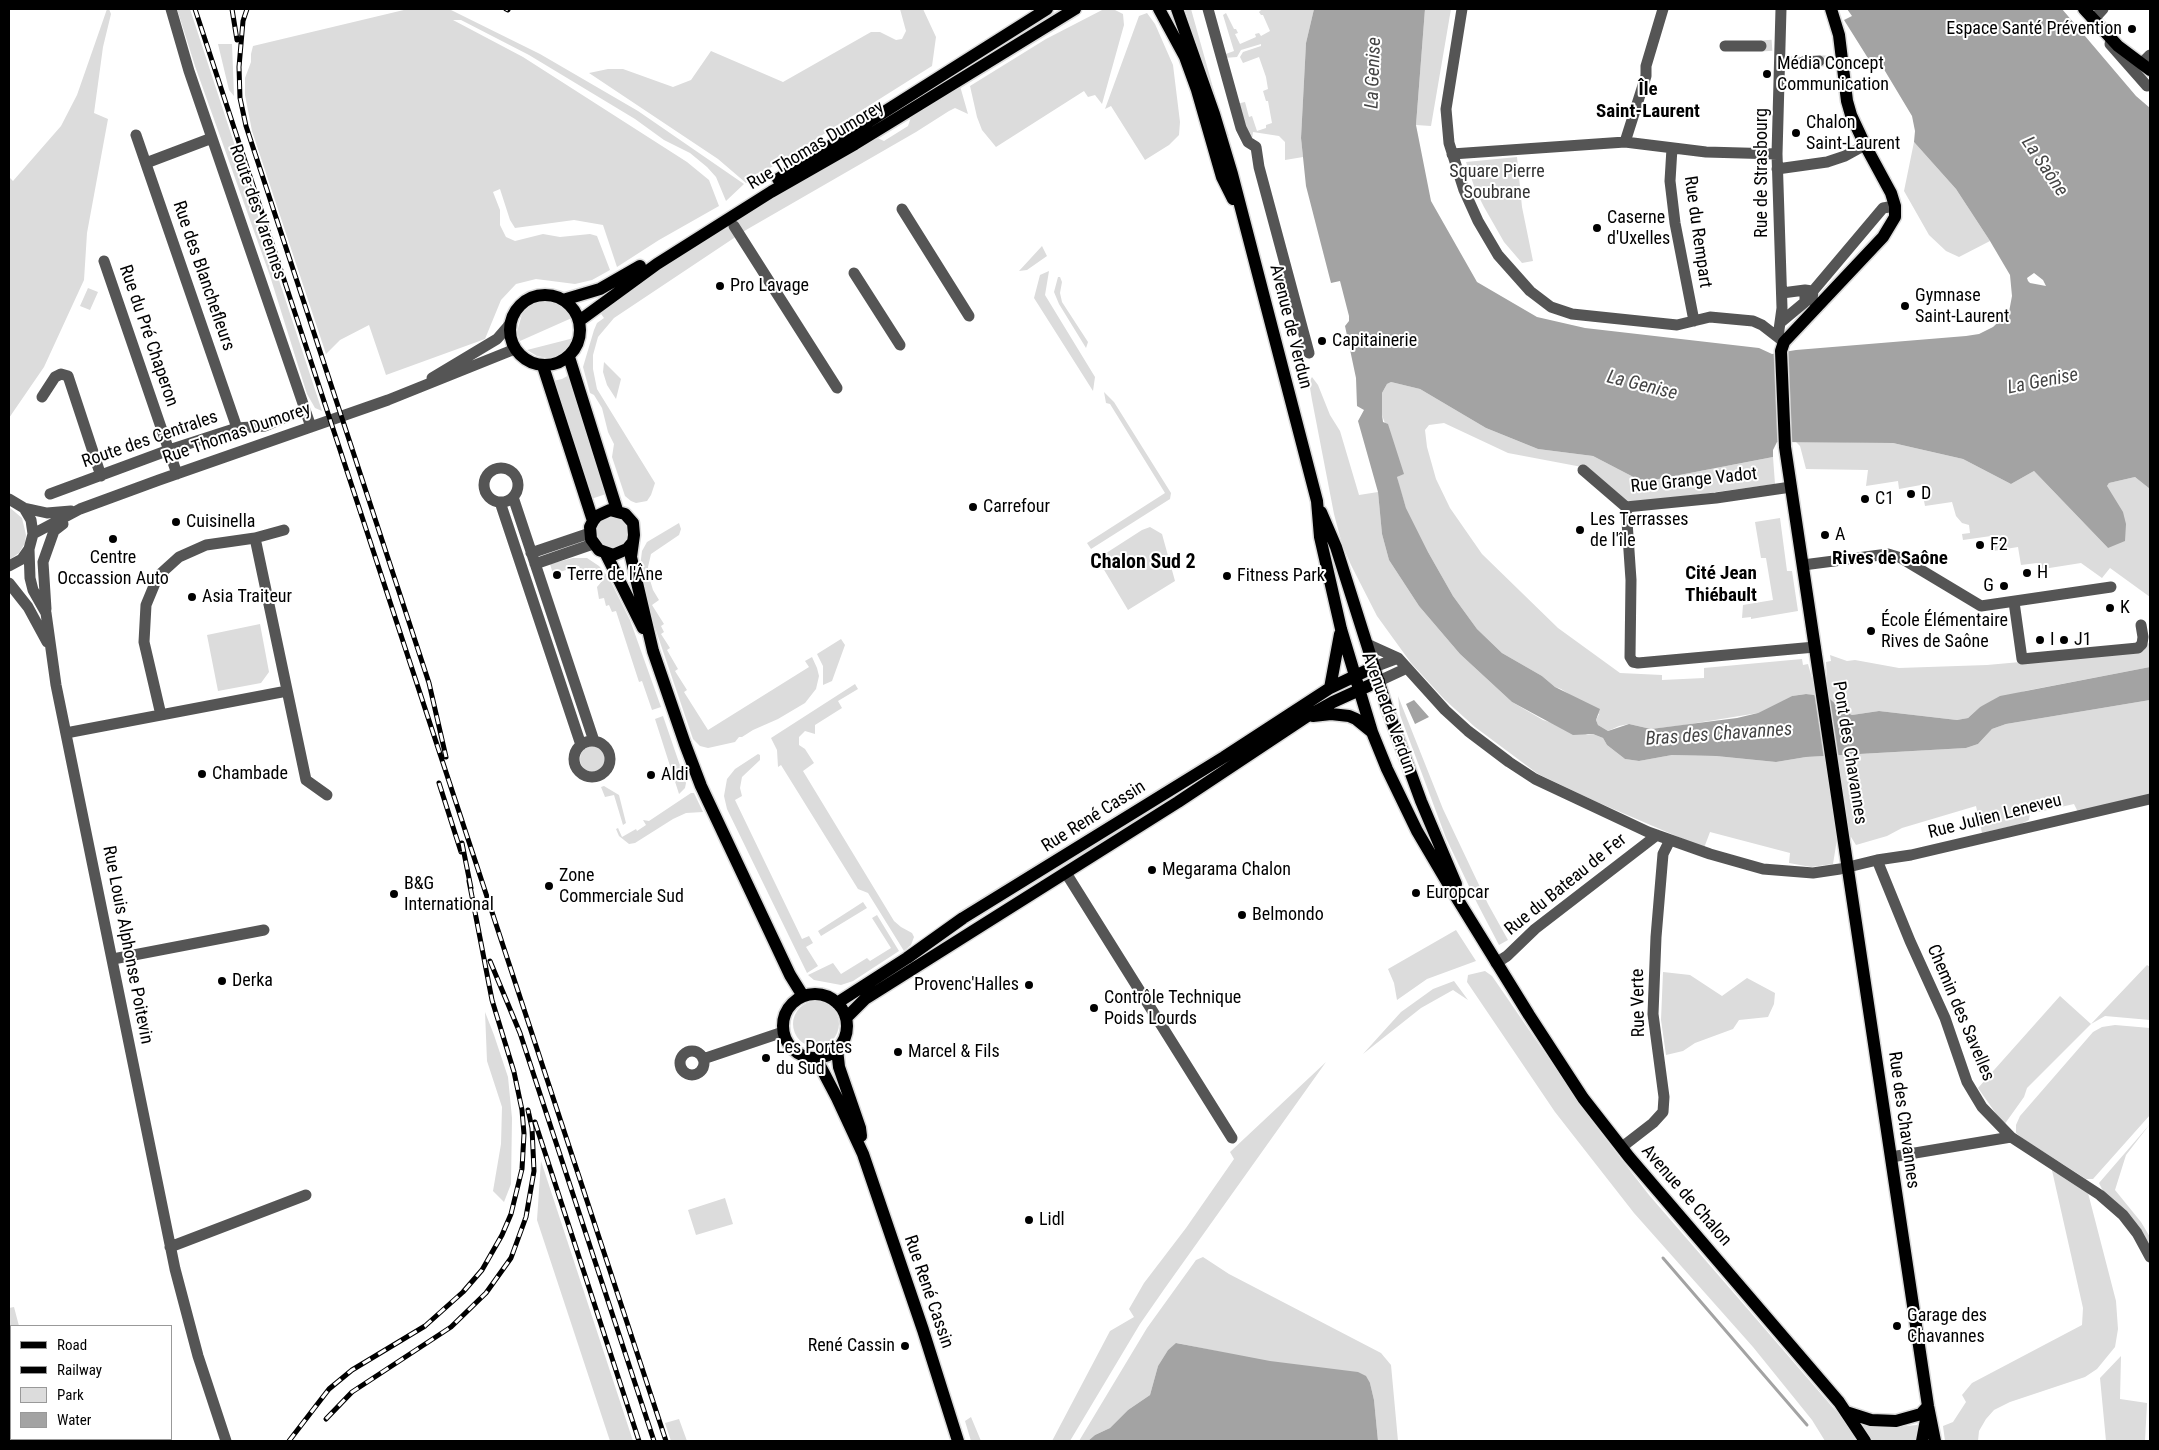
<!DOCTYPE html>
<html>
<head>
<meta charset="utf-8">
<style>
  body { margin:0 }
  #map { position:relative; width:2159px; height:1450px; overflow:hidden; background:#fff; font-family:"Roboto Condensed",sans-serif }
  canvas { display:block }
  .frame { position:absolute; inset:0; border:10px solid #000; pointer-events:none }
  .legend { position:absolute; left:10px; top:1325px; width:162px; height:115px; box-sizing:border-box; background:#fff; border:1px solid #999; margin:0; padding:6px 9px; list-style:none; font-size:15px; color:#000 }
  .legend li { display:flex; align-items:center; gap:10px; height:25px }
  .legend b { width:25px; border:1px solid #999 }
</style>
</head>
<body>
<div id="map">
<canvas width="2159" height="1450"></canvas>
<div class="frame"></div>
<ul class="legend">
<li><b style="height:6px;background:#000"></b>Road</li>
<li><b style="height:6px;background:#000"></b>Railway</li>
<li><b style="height:14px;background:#dcdcdc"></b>Park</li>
<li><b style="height:14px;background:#a3a3a3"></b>Water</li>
</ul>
</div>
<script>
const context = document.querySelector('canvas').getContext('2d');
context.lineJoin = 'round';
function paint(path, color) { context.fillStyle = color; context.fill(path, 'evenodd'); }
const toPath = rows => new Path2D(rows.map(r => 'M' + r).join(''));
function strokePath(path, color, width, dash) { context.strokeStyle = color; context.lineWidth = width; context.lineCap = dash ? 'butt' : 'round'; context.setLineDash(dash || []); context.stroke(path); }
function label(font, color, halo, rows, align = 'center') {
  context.font = font + ' "Roboto Condensed",sans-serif'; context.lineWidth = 4; context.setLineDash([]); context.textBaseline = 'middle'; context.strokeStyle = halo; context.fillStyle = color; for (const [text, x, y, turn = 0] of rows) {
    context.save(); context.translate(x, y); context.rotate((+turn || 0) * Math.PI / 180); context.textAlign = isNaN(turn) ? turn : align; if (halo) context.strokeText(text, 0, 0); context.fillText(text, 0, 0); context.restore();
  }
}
paint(toPath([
  [107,9,109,9,111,14,103,47,94,113,108,119,87,233,84,280,44,367,9,418,9,177,13,181,61,126,77,95],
  [177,9,190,9,322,411,315,408,307,394,270,276,195,66],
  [408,9,449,9,540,54,638,111,744,184,726,201,716,177,707,167,690,153,664,140,635,119,529,55,461,20,453,20,523,57,687,162,709,180,719,206,659,240,617,267,603,225,574,220,515,228,510,220,500,189,493,192,500,210,500,225,506,237,515,241,543,234,560,237,590,234,597,236,610,270,592,280,575,284,536,279,516,284,501,300,485,339,386,375,369,325,340,340,326,354,252,131,245,95,245,78,251,62,251,54,253,46],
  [900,9,923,9,936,37,932,66,746,183,718,159,589,73,608,69,623,69,673,87,691,80,711,51,783,82,871,32,880,32,896,40,902,39,906,31],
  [1104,9,1113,9,1123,14,1124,25,1102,104,1095,95,1088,97,1084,91,996,147,982,130,977,117,970,86,1046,39],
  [1185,9,1191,9,1219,109,1229,136,1224,133],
  [1262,9,1314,9,1306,43,1301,138,1303,157,1285,160,1285,142,1279,136,1253,132,1252,140,1236,104,1245,102,1249,117,1252,116,1257,131,1266,128,1266,125,1272,123,1268,101,1266,101,1263,91,1268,89,1266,77,1259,57,1243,63,1240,57,1243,52,1261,46,1261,44,1241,50,1237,57,1224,58,1223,55,1234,51,1223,15,1226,13,1234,29,1236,29,1238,33,1235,34,1240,44,1256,37,1255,34,1259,33,1261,36,1270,31,1263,15,1261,15,1259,12],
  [1425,9,1451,9,1431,126,1416,125],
  [1147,13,1155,24,1173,65,1180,122,1179,135,1169,145,1145,160,1111,106,1105,109,1139,16],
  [218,44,232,44,234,96,229,90],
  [960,86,968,114,955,108,949,111,916,132,746,230,614,318,598,337,593,355,593,369,597,389,655,483,651,495,647,501,636,503,631,501,625,496,612,457,614,444,608,432,602,408,594,395,590,393,583,367,594,330,597,323,604,318,599,311,709,236,875,137,884,141,908,126,912,114],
  [1914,142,1956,189,1990,241,1959,257,1946,251,1929,235,1904,191],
  [1517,157,1522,207,1533,261,1522,263,1504,242,1484,207,1475,189,1466,162],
  [1042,246,1047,256,1027,270,1019,271],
  [1049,271,1045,295,1095,377,1093,391,1034,298,1040,275],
  [1058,277,1060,277,1062,282,1060,293,1062,302,1088,342,1086,348,1059,304,1054,292],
  [88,288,98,292,90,310,80,306],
  [541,298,553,299,564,305,574,317,520,341,517,332,522,314,530,305],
  [574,338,566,349,557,356,547,358,537,356,527,350],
  [604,362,621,379,616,399,607,385,603,372],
  [569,375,609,493,591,499,553,381,562,379],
  [1312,377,1318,385,1330,415,1340,431,1359,495,1378,492,1382,534,1389,560,1419,606,1460,654,1512,702,1543,720,1588,735,1593,734,1603,738,1607,745,1625,759,1639,761,1672,755,1716,756,1776,762,1806,757,1966,748,1978,744,1992,729,2006,724,2150,700,2150,797,2078,812,2074,804,2030,814,2029,820,2021,824,1982,833,1976,806,1902,828,1887,836,1856,845,1851,837,1837,839,1833,864,1811,867,1789,863,1790,853,1710,832,1704,848,1597,802,1538,774,1475,727,1445,700,1411,663,1377,616,1351,565,1342,544,1334,514,1312,400,1309,382],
  [1391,382,1420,389,1486,428,1538,449,1593,456,1643,482,1773,457,1775,484,1643,502,1630,502,1620,498,1582,467,1508,453,1444,423,1429,425,1425,430,1427,447,1436,479,1450,508,1482,554,1558,628,1620,673,1662,675,1662,680,1704,678,1704,668,1802,659,1803,665,1808,664,1817,696,1805,694,1792,696,1758,713,1684,725,1651,729,1629,724,1619,726,1608,731,1598,725,1596,720,1599,714,1561,689,1555,687,1542,676,1502,653,1477,629,1453,596,1428,552,1406,508,1399,486,1397,477,1403,474,1382,415,1382,393,1387,384],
  [1104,392,1114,402,1171,493,1170,499,1091,549,1087,543,1165,493,1110,404,1106,403],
  [1792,441,1893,443,1963,459,2011,484,2034,471,2108,548,2107,486,2109,483,2135,477,2150,489,2150,597,2110,568,2102,578,2081,563,2043,569,2037,563,2021,565,2018,547,1993,551,1991,536,1963,540,1962,534,1970,533,1969,525,1962,523,1956,516,1952,502,1925,506,1921,485,1899,489,1898,481,1866,486,1868,470,1806,469,1800,446,1796,442],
  [9,507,22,518,26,535,25,543,19,553,9,560],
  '596 533a16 16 0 1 1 32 0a16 16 0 1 1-32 0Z',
  [1780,518,1787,571,1792,571,1798,611,1751,619,1751,617,1742,618,1743,605,1773,600,1766,558,1761,558,1755,522],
  [679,523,681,529,679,535,651,554,648,567,650,580,653,590,659,600,652,605,664,624,661,626,664,632,661,634,670,648,667,650,678,669,675,671,687,690,684,692,708,730,809,667,805,661,812,657,817,668,819,676,816,689,805,703,778,719,753,730,742,737,739,737,735,742,708,748,700,746,693,739,650,613,640,567,642,551,647,542],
  [1150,527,1162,534,1175,581,1128,610,1100,563,1100,557,1142,530],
  [573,558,587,558,599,566,609,578,630,620,661,707,652,710,642,681,639,682,616,611,612,612,609,605,606,606,604,598,599,599,597,587,602,581,587,569,582,574,579,566,553,574,550,564],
  [260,624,269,672,261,683,218,691,207,635],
  [841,639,845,645,832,681,823,685,823,666,817,654],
  [2150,641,2150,667,2025,691,1980,707,1968,718,1957,720,1879,711,1852,715,1842,710,1828,697,1826,662,1831,661,1830,655,1847,661,1855,660,1899,668,1987,665,2143,651],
  [855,684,858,689,838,701,842,708,815,725,815,734,805,731,799,737,799,745,805,749,814,763,803,771,894,921,901,927,912,933,914,937,911,945,904,951,868,893,858,889,781,765,778,767,777,750,771,738],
  [1398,696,1443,809,1488,904,1508,940,1499,945,1477,903,1446,838,1400,715],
  [663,716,686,783,685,788,679,794,655,719],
  '580 759a13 13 0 1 1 26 0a13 13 0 1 1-26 0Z',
  [758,754,760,755,760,760,742,777,740,788,742,796,735,800,802,939,809,936,813,943,806,947,818,966,807,973,727,809,724,796,727,779,735,769],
  [604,786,619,795,626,823,623,825,614,795,605,797,601,787],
  [691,793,694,793,703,812,686,813,673,819,635,843,629,844,619,836,616,829,618,828,622,837,636,829,637,831,646,825,643,820,649,821],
  [863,902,867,908,821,936,818,931],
  [877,915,899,951,853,981,841,985,814,980,808,975,833,963,841,974,867,958,870,961,891,948,872,918],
  [1456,930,1476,961,1427,979,1397,1000,1394,983,1388,969],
  [2147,965,2150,967,2150,1020,2105,1016,2091,1024,2027,1088,2024,1097,2004,1125,1978,1088,2060,996,2091,1024],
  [1485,971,1492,976,1591,1120,1649,1195,1842,1418,1856,1441,1825,1441,1812,1420,1753,1347,1634,1213,1555,1112,1467,982,1468,975],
  [1663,972,1690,975,1722,996,1747,978,1775,993,1774,1004,1768,1017,1739,1020,1733,1029,1695,1043,1683,1051,1666,1055,1661,1020],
  [1454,981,1468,1000,1453,990,1421,1008,1363,1054,1401,1012,1433,989],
  '793 1024a23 23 0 1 1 46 0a23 23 0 1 1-46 0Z',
  [485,1012,494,1035,508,1077,512,1118,511,1184,504,1202,493,1191,501,1144,502,1107,487,1061],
  [2115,1025,2150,1028,2150,1115,2093,1179,2086,1179,2022,1138,2016,1133,2016,1125,2020,1116,2093,1032,2102,1027],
  [1326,1062,1165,1288,1140,1324,1070,1441,1052,1441,1110,1331,1134,1317,1129,1309,1144,1283,1186,1228,1234,1159,1230,1152],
  [2150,1124,2126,1155,2115,1190,2141,1222,2150,1237,2150,1249,2104,1193,2099,1183],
  [541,1161,633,1441,610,1441,537,1220],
  [2051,1166,2087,1189,2116,1301,2118,1329,2115,1347,2097,1369,2085,1377,2010,1402,1994,1410,1986,1419,1979,1431,1978,1441,1945,1441,1943,1426,1953,1422,1966,1402,1962,1395,1972,1383,2082,1325,2083,1308],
  [725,1198,733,1224,696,1235,688,1210],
  [1203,1257,1229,1274,1381,1353,1391,1365,1398,1441,1378,1441,1374,1400,1370,1383,1177,1343,1168,1350,1158,1366,1150,1395,1128,1410,1110,1428,1095,1435,1088,1441,1079,1441,1147,1328,1196,1260],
  [14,1307,19,1326,11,1326,11,1439,21,1439,9,1441,9,1308],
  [2121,1356,2120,1399,2147,1403,2145,1441,2106,1441,2100,1378],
  [971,1417,981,1441,971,1441,965,1421],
  [679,1419,687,1441,671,1441,665,1423],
  [1862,1424,1896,1427,1917,1425,1921,1432,1918,1441,1873,1441]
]), '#dcdcdc');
paint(toPath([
  [1314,9,1425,9,1416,125,1431,201,1477,282,1537,317,1585,328,1759,348,1772,354,1796,350,1966,336,1979,334,1993,327,2009,312,2012,296,2010,275,1990,241,1956,189,1914,142,1915,131,1912,116,1879,61,1871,63,1844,20,1852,16,1847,9,2062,9,2136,96,2150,108,2150,489,2135,477,2109,483,2107,486,2123,512,2126,524,2125,541,2108,548,2034,471,2011,484,1963,459,1893,443,1777,442,1773,450,1773,457,1643,482,1593,456,1538,449,1486,428,1420,389,1391,382,1387,384,1382,393,1382,415,1383,422,1388,424,1404,474,1397,477,1406,508,1428,552,1453,596,1477,629,1502,653,1542,676,1555,687,1600,709,1596,720,1598,725,1608,731,1629,724,1651,729,1737,718,1758,713,1792,696,1806,694,1828,697,1842,710,1852,715,1879,711,1957,720,1968,718,1980,707,2000,696,2150,667,2150,700,2006,724,1992,729,1978,744,1966,748,1806,757,1776,762,1716,756,1672,755,1639,761,1625,759,1607,745,1603,738,1593,734,1573,735,1512,702,1460,654,1419,606,1389,560,1382,534,1378,492,1358,421,1364,410,1357,406,1356,378,1345,326,1349,321,1349,316,1340,281,1331,283,1306,186,1301,138,1306,43],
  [2034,273,2043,280,2046,286,2030,283,2028,281,2027,278],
  [1414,700,1429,717,1415,724,1406,704],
  [1176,1343,1270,1361,1358,1372,1366,1376,1370,1383,1374,1400,1378,1441,1088,1441,1095,1435,1110,1428,1128,1410,1150,1395,1158,1366,1168,1350]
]), '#a3a3a3');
strokePath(toPath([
  [1663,1258,1807,1425]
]), '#a3a3a3', 3);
strokePath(toPath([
  [1761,46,1776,45],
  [1819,61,1832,61],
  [1789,62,1803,62]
]), '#d9d9d9', 11, [11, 5.5]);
const major = toPath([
  [1159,9,1185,57,1197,90,1222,177,1233,199],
  [1177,9,1214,114,1232,174,1317,501,1320,537,1341,629,1372,732,1387,769,1417,831,1450,887,1529,1015,1583,1098,1629,1157,1839,1402,1865,1441],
  [1831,9,1839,35,1847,101,1851,115,1865,145,1891,193,1895,206,1895,217,1883,237,1784,342,1781,351,1785,447,1928,1406,1935,1441],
  [2084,9,2118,46,2150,70],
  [778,179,1047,9],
  '510 330a35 35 0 1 1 70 0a35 35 0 1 1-70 0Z',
  [563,300,600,289,640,266],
  [579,321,657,264,771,192,855,144,1075,9],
  [569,357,617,510],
  [543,366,593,521],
  [1321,512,1336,547,1387,708,1421,801,1456,884],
  [632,543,627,549,613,555,599,550,591,539,590,527,593,521,597,516,610,510,625,514,633,523,634,535,631,557,653,651,685,744,701,786,790,975,803,996],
  [606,554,643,628],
  [1330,688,1340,634],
  [1313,716,1331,714,1349,716,1356,719,1372,732],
  '783 1026a32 32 0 1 1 64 0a32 32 0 1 1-64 0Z',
  [837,1003,907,958,963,918,1224,757,1330,688,1374,667],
  [846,1018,865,999,1178,802,1306,717,1333,702,1379,681],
  [837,1049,839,1067,860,1128,861,1136],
  [816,1058,837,1098,863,1154,923,1330,958,1441],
  [1846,1412,1871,1420,1896,1421,1921,1414,1928,1406],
  [1922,1441,1927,1414]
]);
strokePath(major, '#dbdbdb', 15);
strokePath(toPath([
  [171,9,189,71,311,427],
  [1208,9,1241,128,1248,142,1256,147,1259,167,1309,353],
  [1462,9,1446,109,1449,143,1464,190,1478,221,1498,255,1530,291,1551,307,1572,314,1677,325,1710,317,1753,321,1762,325,1784,342],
  [2093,20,2103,9],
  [2110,44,2147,86],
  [1725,46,1761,46],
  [1803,62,1819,61],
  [2142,63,2150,55],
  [136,135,237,428],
  [1625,142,1646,76,1646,66,1663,9],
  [1672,148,1670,181,1675,223,1694,321],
  [1452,154,1625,142,1706,152,1777,154],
  [146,163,212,138],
  [1777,169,1827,162,1845,156,1865,145],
  [902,209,969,316],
  [734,226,837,388],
  [104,261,177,474],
  [854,273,900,345],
  [1782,293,1805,290,1812,291],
  [1817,307,1812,299,1813,291,1883,208,1895,206],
  [1781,322,1805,302,1805,290],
  [1778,337,1782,308,1777,154,1781,9],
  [432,378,497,339,510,324],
  [42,397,55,377,61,374,68,376,101,476],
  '484 485a17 17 0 1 1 34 0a17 17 0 1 1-34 0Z',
  [1583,470,1626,507,1716,498,1791,487],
  [50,494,169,450,237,428,265,426,291,415],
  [513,497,594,741],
  [9,499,24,508,31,520,33,534,29,549,22,559,9,566],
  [500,502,581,745],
  [1626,507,1631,580,1630,657,1633,662,1638,663,1815,647],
  [24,508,47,513,71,511],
  [33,534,80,509,159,480,388,400,515,349],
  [255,538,306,780,327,795],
  [29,549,30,578,33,590,46,613,56,685,175,1269,198,1356,226,1441],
  [531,553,590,533],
  [535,564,593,544],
  [1803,565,1888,554,1901,558,1981,606,2111,587],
  [9,583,28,607,47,642],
  [2014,602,2022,659,2138,648,2142,644,2143,637,2141,625],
  [46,609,43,562,54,531,63,524],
  [1367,644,1398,658,1445,710,1468,731,1509,762,1535,779,1648,832,1710,854,1763,869,1813,873,1840,869,1877,860,1911,855,2150,799],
  [1374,667,1398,658],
  [1379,681,1407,668],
  [161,715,144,642,146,605,158,576,179,557,206,545,255,538,284,530],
  [66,733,287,691],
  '574 759a18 18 0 1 1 36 0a18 18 0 1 1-36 0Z',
  [1877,860,1910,941,1945,1018,1967,1082,1982,1107,2011,1137,2100,1195,2123,1215,2137,1233,2150,1257],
  [1066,873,1232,1138],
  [113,959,264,930],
  [1496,963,1507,956,1535,929,1657,835],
  '680 1063a12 12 0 1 1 24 0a12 12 0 1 1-24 0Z',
  [703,1059,783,1032],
  [1622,1147,1653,1123,1663,1112,1664,1097,1653,1014,1656,937,1663,854,1670,840],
  [1891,1157,2011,1137],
  [170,1247,306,1195]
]), '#555', 11);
strokePath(major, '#000', 12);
const rail = toPath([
  [195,9,666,1441],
  [232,9,237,40],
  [247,9,243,21,239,67,240,98,246,126,429,683,446,757],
  [506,9,508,10],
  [439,783,461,852],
  [462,843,471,888],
  [490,961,520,1033,654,1441],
  [535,1122,639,1441],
  [326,1419,352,1392,451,1327,486,1293,511,1258,526,1217,534,1171,532,1128,528,1110],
  [289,1441,329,1389,352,1370,425,1326,463,1292,482,1270,502,1235,511,1214,522,1169,524,1134,522,1110,514,1072,492,1000,469,881]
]);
strokePath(rail, '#000', 5);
strokePath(rail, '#fff', 3, [9]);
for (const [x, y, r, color] of [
  [2132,29,5,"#000"],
  [1767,74,5,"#000"],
  [1796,133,5,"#000"],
  [1597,228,5,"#000"],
  [720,286,5,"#000"],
  [1905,306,5,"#000"],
  [1322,341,5,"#000"],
  [1911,494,5,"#000"],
  [1865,499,5,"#000"],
  [973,507,5,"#000"],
  [176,522,5,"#000"],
  [1580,530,5,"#000"],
  [1825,535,5,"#000"],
  [113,539,5,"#000"],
  [1980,545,5,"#000"],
  [2027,573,5,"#000"],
  [557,575,5,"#000"],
  [1227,576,5,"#000"],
  [2004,586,5,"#000"],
  [192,597,5,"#000"],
  [2110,608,5,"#000"],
  [1871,631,5,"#000"],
  [2040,640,5,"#000"],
  [2064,640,5,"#000"],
  [202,774,5,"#000"],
  [651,775,5,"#000"],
  [1152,870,5,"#000"],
  [549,886,5,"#000"],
  [1416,893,5,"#000"],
  [394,894,5,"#000"],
  [1242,915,5,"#000"],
  [222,981,5,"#000"],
  [1029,985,5,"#000"],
  [1094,1008,5,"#000"],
  [898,1052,5,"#000"],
  [766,1058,5,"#000"],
  [1029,1220,5,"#000"],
  [1897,1326,5,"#000"],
  [905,1346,5,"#000"]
]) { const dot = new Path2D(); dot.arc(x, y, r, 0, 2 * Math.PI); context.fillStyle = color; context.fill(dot); strokePath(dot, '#fff', 2); }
label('18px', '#000', '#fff', [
  ["Espace Santé Prévention",2122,29,"right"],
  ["Média Concept",1777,64],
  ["Communication",1777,85],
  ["Chalon",1806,123],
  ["Saint-Laurent",1806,144],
  ["Caserne",1607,218],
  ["d'Uxelles",1607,239],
  ["Pro Lavage",730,286],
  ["Gymnase",1915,296],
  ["Saint-Laurent",1915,317],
  ["Capitainerie",1332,341],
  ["D",1921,494],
  ["C1",1875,499],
  ["Carrefour",983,507],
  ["Les Terrasses",1590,520],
  ["de l'île",1590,541],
  ["Cuisinella",186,522],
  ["A",1835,535],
  ["F2",1990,545],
  ["Centre",113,558,"center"],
  ["Occassion Auto",113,579,"center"],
  ["H",2037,573],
  ["Terre de l'Âne",567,575],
  ["Fitness Park",1237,576],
  ["G",1994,586,"right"],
  ["Asia Traiteur",202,597],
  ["K",2120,608],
  ["École Élémentaire",1881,621],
  ["Rives de Saône",1881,642],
  ["I",2050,640],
  ["J1",2074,640],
  ["Chambade",212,774],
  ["Aldi",661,775],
  ["Megarama Chalon",1162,870],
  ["Zone",559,876],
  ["Commerciale Sud",559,897],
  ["B&G",404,884],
  ["International",404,905],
  ["Europcar",1426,893],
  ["Belmondo",1252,915],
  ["Derka",232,981],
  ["Provenc'Halles",1019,985,"right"],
  ["Contrôle Technique",1104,998],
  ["Poids Lourds",1104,1019],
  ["Les Portes",776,1048],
  ["du Sud",776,1069],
  ["Marcel & Fils",908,1052],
  ["Lidl",1039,1220],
  ["Garage des",1907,1316],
  ["Chavannes",1907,1337],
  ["René Cassin",895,1346,"right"]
], 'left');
label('18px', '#000', '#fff', [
  ["Rue Thomas Dumorey",816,146,-31],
  ["Rue de Strasbourg",1762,173,-90],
  ["Route des Varennes",257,212,71],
  ["Rue du Rempart",1697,232,82],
  ["Rue des Blanchefleurs",203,276,71],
  ["Avenue de Verdun",1290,327,76],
  ["Rue du Pré Chaperon",148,336,71],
  ["Rue Thomas Dumorey",237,434,-19],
  ["Route des Centrales",150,440,-19],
  ["Rue Grange Vadot",1694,481,-6],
  ["Avenue de Verdun",1388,713,70],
  ["Pont des Chavannes",1849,753,81],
  ["Rue René Cassin",1094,817,-32],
  ["Rue Julien Leneveu",1995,817,-14],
  ["Rue du Bateau de Fer",1566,885,-39],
  ["Rue Louis Alphonse Poitevin",127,945,79],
  ["Rue Verte",1639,1003,-91],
  ["Chemin des Savelles",1960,1013,67],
  ["Rue des Chavannes",1903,1120,82],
  ["Avenue de Chalon",1686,1196,49],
  ["Rue René Cassin",928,1292,71]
]);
label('18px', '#333', '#fff', [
  ["Square Pierre",1497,172],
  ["Soubrane",1497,193]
]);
label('italic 19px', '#444', '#fff', [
  ["La Genise",1374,73,-88],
  ["La Saône",2044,167,56],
  ["La Genise",2043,382,-11],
  ["La Genise",1642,386,14],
  ["Bras des Chavannes",1719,735,-4]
]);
label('bold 19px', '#000', '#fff', [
  ["Île",1648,90],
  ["Saint-Laurent",1648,112],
  ["Rives de Saône",1890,559],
  ["Cité Jean",1721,574],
  ["Thiébault",1721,596]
]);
label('bold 20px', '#000', '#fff', [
  ["Chalon Sud 2",1143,563]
]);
</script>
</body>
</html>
